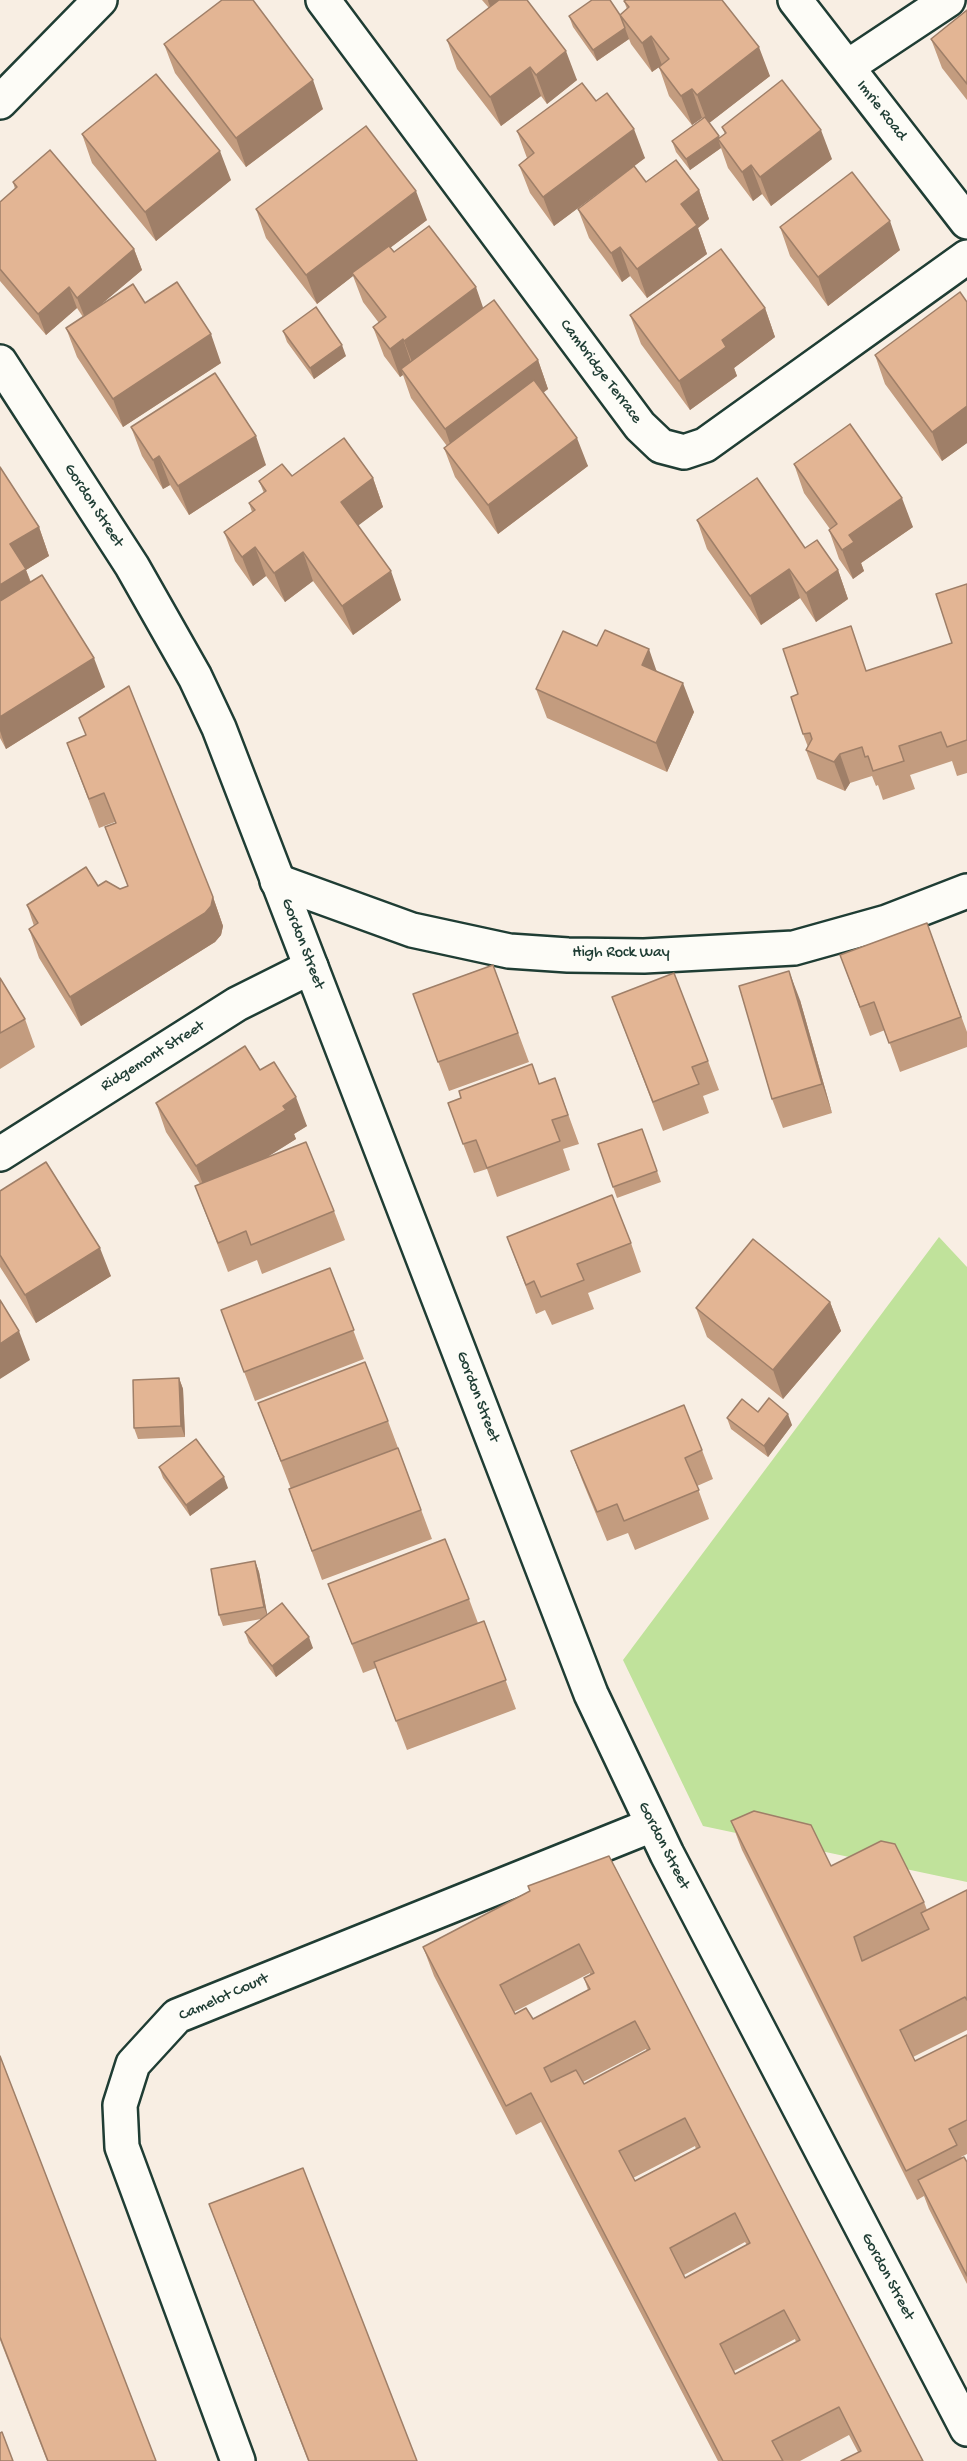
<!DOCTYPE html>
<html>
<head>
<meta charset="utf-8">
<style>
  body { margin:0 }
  canvas { display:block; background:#f8eee3 }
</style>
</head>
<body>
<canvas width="967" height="2461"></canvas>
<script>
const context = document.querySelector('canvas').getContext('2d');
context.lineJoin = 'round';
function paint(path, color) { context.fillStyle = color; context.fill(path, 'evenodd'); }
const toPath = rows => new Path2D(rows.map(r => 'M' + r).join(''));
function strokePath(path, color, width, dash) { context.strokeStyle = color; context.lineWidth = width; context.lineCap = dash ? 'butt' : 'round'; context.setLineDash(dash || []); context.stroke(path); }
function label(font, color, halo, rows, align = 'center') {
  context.font = font + ' "Gochi Hand",sans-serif'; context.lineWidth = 4.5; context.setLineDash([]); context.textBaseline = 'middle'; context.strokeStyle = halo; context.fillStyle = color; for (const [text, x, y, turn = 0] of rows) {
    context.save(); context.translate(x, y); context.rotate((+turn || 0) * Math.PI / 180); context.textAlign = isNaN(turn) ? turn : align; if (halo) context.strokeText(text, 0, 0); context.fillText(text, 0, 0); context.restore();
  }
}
paint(toPath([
  [939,1237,967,1267,967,1882,703,1826,623,1660]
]), '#c0e29b');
const minor = toPath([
  [323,0,640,426,661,446,684,452,705,445,967,257],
  [795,0,967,222],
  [847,67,948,0],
  [277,881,412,930,509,951,568,955,644,956,794,948,887,922,967,891],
  [0,1154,237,1004,311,967],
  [238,2461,122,2147,120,2105,133,2064,177,2016,652,1825]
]);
const tertiary = toPath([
  [0,362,132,566,195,677,219,728,591,1694,667,1854,967,2429]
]);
const primary = toPath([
  [0,102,100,0]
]);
strokePath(minor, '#1f3d34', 38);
strokePath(tertiary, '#1f3d34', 38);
strokePath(primary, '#1f3d34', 38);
strokePath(minor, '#fdfcf7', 33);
strokePath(tertiary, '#fdfcf7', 33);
strokePath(primary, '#fdfcf7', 33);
paint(toPath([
  [482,0,527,0,577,80,547,104,541,96,501,126,457,69,447,40,489,8],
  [624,1,770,76,709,123,720,138,725,134,722,127,832,159,771,206,762,194,753,201,728,168,721,148,690,170,676,152,672,141,703,118,702,118,692,125,669,96,659,67,652,72,631,44,629,39,597,61,573,27,569,16,620,15,627,9],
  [967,10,967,100,942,68,931,39],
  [164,44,323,109,246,167,175,73],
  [596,101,645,158,554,226,530,193,519,165,527,158,517,131],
  [82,134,231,180,156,241,92,163],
  [13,182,134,249,142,270,98,307,145,303,221,363,123,427,77,357,66,328,83,317,77,308,46,335,0,281,0,202,15,189],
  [646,182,699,190,709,219,698,228,707,254,647,298,630,276,622,282,589,238,578,209],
  [256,209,427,220,390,248,394,252,483,308,538,360,548,389,543,393,588,466,498,534,455,477,444,448,447,446,411,398,403,375,400,377,384,356,373,327,379,323,363,302,353,276,317,304,266,238],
  [780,227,900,250,828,306,790,256],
  [967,302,967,443,942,461,885,384,875,355],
  [765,308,775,337,734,368,737,376,690,410,641,344,630,315],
  [283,331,346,356,314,379,287,342],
  [131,427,266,465,189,515,170,485,163,489,142,456],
  [794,464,913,527,861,563,864,571,853,579,839,559,829,530,830,529,804,493],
  [0,467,39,527,49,556,26,570,31,582,105,687,6,749,0,738],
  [292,476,373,478,383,507,358,525,401,600,353,635,313,581,285,602,266,576,253,586,235,561,224,532,252,512,249,503,264,493,259,481],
  [697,520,805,548,838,570,848,599,816,622,800,598,761,625,707,549],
  [967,584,967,773,957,776,952,761,910,775,915,789,883,800,878,785,876,786,872,776,850,783,845,791,817,779,806,750,808,747,803,734,798,694,952,643],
  [597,646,657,671,694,712,667,772,547,718,536,689],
  [67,743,213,897,223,926,221,935,215,942,81,1026,39,958,29,929,34,926,27,905,98,886,120,889,128,886,105,827,115,823,115,822,99,828],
  [927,923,967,1032,967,1047,900,1072,885,1030,870,1036,840,955],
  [493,965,529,1062,449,1091,413,994],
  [0,978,25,1019,35,1047,0,1069],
  [612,997,708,1061,719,1090,703,1096,709,1113,663,1131],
  [800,1000,832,1113,783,1128,772,1099],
  [260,1070,307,1126,294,1134,296,1139,267,1157,334,1211,345,1240,262,1274,257,1260,228,1272,195,1186,200,1184,166,1132,156,1103],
  [555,1078,579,1144,563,1149,570,1170,497,1197,487,1169,474,1173,448,1103,539,1084],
  [642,1129,661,1182,617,1198,598,1144],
  [0,1191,111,1276,36,1323,0,1267],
  [507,1237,631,1243,641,1272,588,1293,594,1309,552,1325,545,1310,536,1314],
  [330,1268,364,1359,255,1401,221,1310],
  [830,1302,841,1331,783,1399,707,1337,696,1308],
  [179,1378,183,1389,185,1437,138,1439,134,1428],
  [258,1403,388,1421,432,1539,322,1580,289,1489,291,1489],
  [758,1412,792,1425,768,1457,731,1429,727,1418],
  [702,1450,713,1479,697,1486,709,1519,635,1550,628,1533,607,1541,582,1480,571,1451],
  [159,1467,228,1488,190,1516,163,1478],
  [255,1561,259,1572,267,1614,313,1648,276,1677,249,1643,245,1632,261,1619,223,1626,219,1615],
  [328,1584,469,1599,478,1623,484,1621,516,1709,407,1750,376,1668,363,1673],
  [731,1821,831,1866,924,1902,927,1910,967,1890,967,2030,913,2057,915,2061,967,2035,967,2154,961,2157,967,2162,967,2284,929,2209,924,2196,917,2200,742,1850],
  [609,1856,923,2461,858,2452,849,2435,800,2461,718,2461,541,2122,516,2135,434,1976,423,1947],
  [590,1973,590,1975,584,1978,588,1990,533,2019,515,2014,514,2012],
  [646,2049,647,2051,584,2084,583,2082],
  [695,2146,696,2149,635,2181,633,2178],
  [745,2242,747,2245,685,2278,684,2275],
  [795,2339,796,2342,735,2374,734,2371],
  [0,2056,156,2461,47,2461,0,2340],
  [209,2204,417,2461,308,2461,225,2246]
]), '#c39c7f');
paint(toPath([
  [488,0,507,0,492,12,488,1],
  [625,28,629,39,597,61,593,50],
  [651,36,662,65,652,72,642,43],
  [759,47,770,76,708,124,697,95],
  [566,51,577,80,547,104,536,75],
  [530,67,541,96,501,126,490,97],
  [313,80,323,109,246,167,236,138],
  [692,89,702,118,692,125,681,96],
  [634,129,645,158,554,226,543,197],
  [821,130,832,159,771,206,760,177],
  [719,136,722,145,718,139,721,148,690,170,686,159],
  [220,151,231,180,156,241,145,212],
  [751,165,762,194,753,201,742,172],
  [699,190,709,219,698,228,707,254,647,298,637,269,681,204],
  [416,191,427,220,354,275,352,273,353,276,317,304,306,275],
  [890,221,900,250,828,306,818,277],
  [620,247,630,276,622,282,611,253],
  [134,249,142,270,85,318,77,298],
  [69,287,77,308,46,335,38,314],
  [476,287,486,316,415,370,404,341],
  [765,308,775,337,734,368,737,376,690,410,679,381,722,340],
  [211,334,221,363,123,427,113,399],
  [403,339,413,368,401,369,403,375,400,377,390,349],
  [342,345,346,356,314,379,310,368],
  [538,360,548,389,455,458,445,429],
  [967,406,967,443,942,461,932,432],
  [256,436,266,465,189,515,178,486],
  [577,438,588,466,498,534,488,505],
  [159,456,170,485,163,489,153,460],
  [373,478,383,507,351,531,341,502],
  [902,498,913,527,861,563,864,571,853,579,842,550,849,535],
  [39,527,49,556,26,570,36,598,0,621,0,585,10,544],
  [255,547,266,576,253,586,242,557],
  [303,552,313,581,285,602,274,573],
  [789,569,800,598,761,625,750,596],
  [838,570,848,599,816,622,806,593],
  [391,571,401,600,353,635,342,606],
  [649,649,659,678,642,665],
  [94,658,105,687,6,749,0,731,0,717],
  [683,683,694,712,667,772,656,743],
  [840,754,850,783,845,791,834,762],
  [213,897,223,926,221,935,215,942,81,1026,70,997],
  [789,971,800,1000,832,1113,822,1084],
  [296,1097,307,1126,294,1134,296,1139,207,1195,196,1166],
  [100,1248,111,1276,36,1323,25,1295],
  [830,1302,841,1331,783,1399,773,1370],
  [19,1331,30,1360,0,1379,0,1344],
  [179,1378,183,1389,185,1437,181,1426],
  [788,1414,792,1425,768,1457,764,1446],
  [224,1477,228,1488,190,1516,186,1505],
  [255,1561,259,1572,268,1618,264,1607],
  [309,1637,313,1648,276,1677,272,1666]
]), '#9f7f68');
const building = toPath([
  [222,0,253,0,313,80,236,138,164,44,222,0],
  [499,0,527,0,566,51,536,75,530,67,490,97,447,40,499,0],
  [592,0,610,0,620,15,625,28,593,50,569,16,592,0],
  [626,0,722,0,759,47,697,95,692,89,681,96,659,67,669,59,651,36,642,43,620,15,629,7,624,1,626,0],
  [967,10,967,84,931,39,967,10],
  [156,74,220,151,145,212,82,134,156,74],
  [782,80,821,130,760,177,751,165,742,172,718,139,726,133,722,127,782,80],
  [582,83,596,101,607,93,634,129,543,197,519,165,534,153,517,131,582,83],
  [705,117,719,136,686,159,672,141,705,117],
  [366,126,416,191,306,275,256,209,366,126],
  [50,150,134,249,77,298,69,287,38,314,0,269,0,202,17,187,13,182,50,150],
  [676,160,699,190,681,204,697,225,637,269,620,247,611,253,578,209,634,166,646,182,676,160],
  [852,172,890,221,818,277,780,227,852,172],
  [429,226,476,287,404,341,403,339,390,349,373,327,386,317,352,273,389,246,394,252,429,226],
  [721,249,765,308,722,340,726,347,679,381,630,315,721,249],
  [177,282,211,334,113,399,66,328,133,284,145,303,177,282],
  [960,292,967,302,967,406,932,432,875,355,960,292],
  [494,300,538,360,445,429,401,369,494,300],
  [316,307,342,345,310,368,283,331,316,307],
  [215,373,256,436,178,486,159,456,153,460,131,427,215,373],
  [534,380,577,438,488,505,444,448,534,380],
  [850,424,902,498,849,535,854,542,842,550,829,530,837,524,794,464,850,424],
  [344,438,373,478,341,502,391,571,342,606,303,552,274,573,255,547,242,557,224,532,255,510,249,503,266,491,259,481,282,464,292,476,344,438],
  [0,467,39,527,10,544,26,569,0,585,0,467],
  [757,478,805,548,817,540,838,570,806,593,789,569,750,596,697,520,757,478],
  [42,575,94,658,0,717,0,601,42,575],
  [967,584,967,740,947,747,941,732,899,746,904,761,873,771,868,756,865,757,862,747,840,754,834,762,806,750,812,739,810,733,803,734,791,697,798,694,783,649,851,626,866,671,952,643,936,594,967,584],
  [605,630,649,649,642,665,683,683,656,743,536,689,563,631,597,646,605,630],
  [129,686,213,897,211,906,205,913,70,997,29,929,38,923,27,905,86,867,98,886,106,881,120,889,128,886,105,827,116,823,104,793,89,799,67,743,86,735,79,718,129,686],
  [927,923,961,1017,889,1043,874,1002,860,1007,840,955,927,923],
  [493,965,518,1033,438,1062,413,994,493,965],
  [789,971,822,1084,772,1099,739,986,789,971],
  [674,973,708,1061,692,1067,699,1084,653,1102,612,997,674,973],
  [0,978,25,1019,0,1033,0,978],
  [245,1046,260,1070,274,1062,296,1097,283,1106,286,1110,196,1166,156,1103,245,1046],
  [532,1064,539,1084,555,1078,568,1115,552,1120,560,1141,487,1168,476,1140,463,1144,448,1103,461,1098,459,1091,532,1064],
  [642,1129,657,1171,613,1187,598,1144,642,1129],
  [306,1142,334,1211,251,1245,246,1231,218,1243,195,1186,306,1142],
  [46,1162,100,1248,25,1295,0,1255,0,1191,46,1162],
  [612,1195,631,1243,577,1264,584,1280,541,1297,534,1281,526,1285,507,1237,612,1195],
  [753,1239,830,1302,773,1370,696,1308,753,1239],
  [330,1268,354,1330,244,1372,221,1310,330,1268],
  [0,1300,19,1331,0,1344,0,1300],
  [365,1362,388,1421,281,1461,258,1403,365,1362],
  [179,1378,181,1426,134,1428,133,1380,179,1378],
  [769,1398,788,1414,764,1446,727,1418,742,1399,758,1412,769,1398],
  [684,1405,702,1450,685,1458,699,1490,624,1521,617,1504,597,1512,571,1451,684,1405],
  [196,1439,224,1477,186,1505,159,1467,196,1439],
  [398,1448,421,1510,312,1551,289,1489,398,1448],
  [445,1539,469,1599,352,1644,328,1584,445,1539],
  [255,1561,264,1607,219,1615,211,1569,255,1561],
  [282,1603,309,1637,272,1666,245,1632,282,1603],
  [484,1621,506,1680,396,1721,374,1662,484,1621],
  [754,1811,811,1825,831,1866,881,1841,895,1844,924,1902,854,1937,862,1961,929,1929,921,1913,967,1890,967,2000,965,1997,900,2030,915,2061,967,2035,967,2120,949,2129,957,2145,906,2171,731,1821,754,1811],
  [609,1856,923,2461,841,2461,861,2451,839,2407,772,2441,783,2461,723,2461,531,2093,506,2106,423,1947,530,1891,528,1886,609,1856],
  [579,1944,594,1973,584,1978,590,1989,533,2019,526,2008,515,2014,500,1985,579,1944],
  [635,2021,650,2049,584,2084,576,2070,551,2082,544,2068,635,2021],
  [685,2118,700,2147,635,2181,619,2151,685,2118],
  [735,2213,750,2243,685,2278,670,2248,735,2213],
  [784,2310,800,2340,735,2374,720,2344,784,2310],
  [0,2056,156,2461,48,2461,0,2337,0,2056],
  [964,2157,967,2162,967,2276,918,2180,964,2157],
  [303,2168,417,2461,309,2461,209,2204,303,2168],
  [2,2432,13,2461,0,2461,0,2433,2,2432]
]);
paint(building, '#e3b594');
strokePath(building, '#9f7f68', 1.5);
label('16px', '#1f3d34', '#fdfcf7', [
  ["Imrie Road",881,111,52],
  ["Cambridge Terrace",600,372,53],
  ["Gordon Street",93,506,57],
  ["Gordon Street",302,944,69],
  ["High Rock Way",621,954],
  ["Ridgemont Street",153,1057,-32],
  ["Gordon Street",477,1397,69],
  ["Gordon Street",663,1846,63],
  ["Camelot Court",224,1998,-24],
  ["Gordon Street",887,2277,62]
]);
</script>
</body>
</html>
